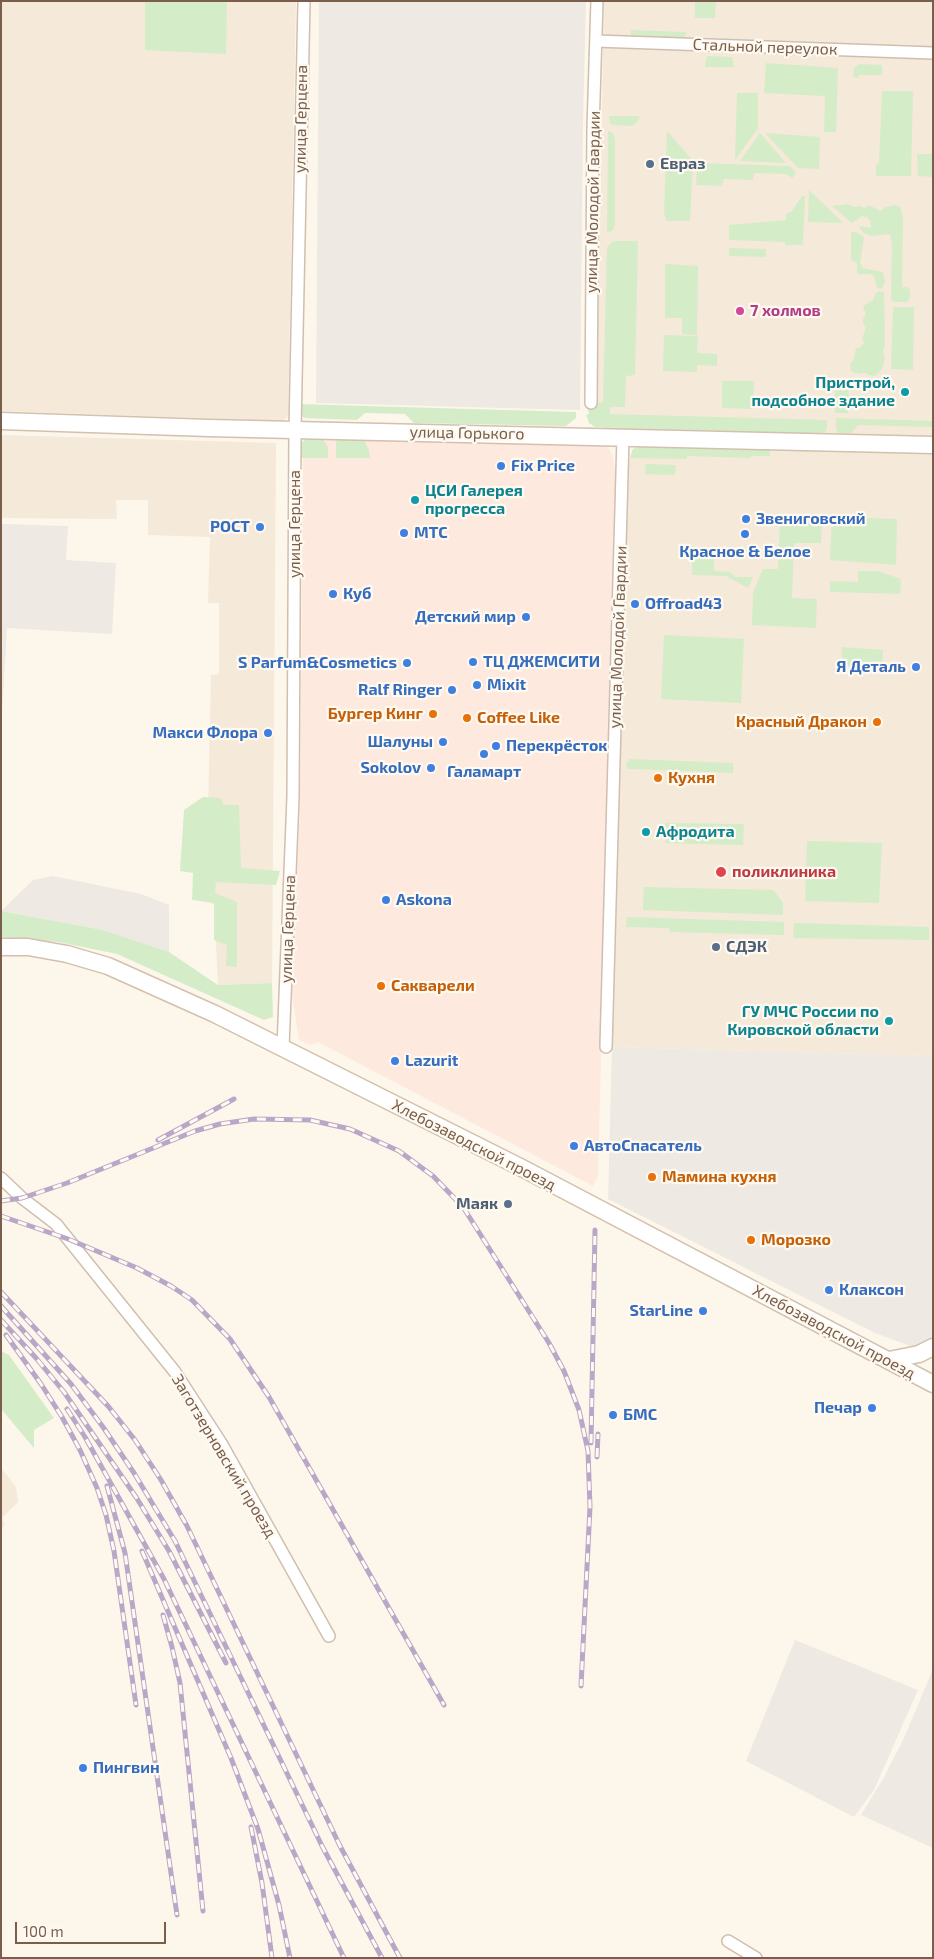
<!DOCTYPE html>
<html>
<head>
<meta charset="utf-8">
<style>
  body { margin:0 }
  #map { position:relative; width:934px; height:1959px; overflow:hidden; background:#fdf7eb; font-family:"Exo 2",sans-serif }
  canvas { display:block }
  .frame { position:absolute; inset:0; border:2px solid #795e4c; pointer-events:none }
  .scale { position:absolute; left:15px; top:1922px; width:151px; height:22px; box-sizing:border-box; border:2px solid #795e4c; border-top:0; padding-left:6px; font-size:15px; line-height:18px; white-space:nowrap; color:#795e4c; -webkit-text-stroke:4px #fffaf1; paint-order:stroke }
</style>
</head>
<body>
<div id="map">
<canvas width="934" height="1959"></canvas>
<div class="frame"></div>
<div class="scale">100 m</div>
</div>
<script>
const context = document.querySelector('canvas').getContext('2d');
context.lineJoin = 'round';
function paint(path, color) { context.fillStyle = color; context.fill(path, 'evenodd'); }
const toPath = rows => new Path2D(rows.map(r => 'M' + r).join(''));
function strokePath(path, color, width, dash) { context.strokeStyle = color; context.lineWidth = width; context.lineCap = dash ? 'butt' : 'round'; context.setLineDash(dash || []); context.stroke(path); }
function label(font, color, halo, rows, align = 'center') {
  context.font = font + ' "Exo 2",sans-serif'; context.lineWidth = 4.5; context.setLineDash([]); context.textBaseline = 'middle'; context.strokeStyle = halo; context.fillStyle = color; for (const [text, x, y, turn = 0] of rows) {
    context.save(); context.translate(x, y); context.rotate((+turn || 0) * Math.PI / 180); context.textAlign = isNaN(turn) ? turn : align; if (halo) context.strokeText(text, 0, 0); context.fillText(text, 0, 0); context.restore();
  }
}
paint(toPath([
  [1,1,296,1,288,416,285,419,280,421,1,411],
  [604,1,933,1,933,437,604,429,599,425,596,402],
  [1,435,276,443,272,983,218,985,214,904,206,902,211,675,219,674,219,603,208,603,210,537,148,535,148,500,116,500,117,519,1,518],
  [637,446,933,454,933,1056,612,1047,626,484,629,460,633,449],
  [1,1468,16,1487,18,1502,2,1518,5,1525,1,1529]
]), '#f5e9d9');
paint(toPath([
  [320,438,598,444,608,447,613,456,616,478,598,1176,593,1186,318,1042,310,1045,299,1040,292,994,300,805,303,458,309,446]
]), '#fde9de');
paint(toPath([
  [319,1,586,1,583,121,580,410,316,403],
  [1,524,68,526,66,560,116,563,112,634,7,628,1,731],
  [53,876,141,894,169,905,169,952,103,930,1,911,33,880],
  [612,1047,933,1056,933,1341,922,1347,910,1346,875,1333,608,1199],
  [795,1640,918,1690,874,1790,854,1817,746,1761],
  [933,1669,933,1848,861,1815,883,1779,904,1738]
]), '#eee9e3');
paint(toPath([
  [145,1,227,1,226,54,145,50],
  [695,1,716,1,715,18,695,18],
  [631,30,686,32,685,38,631,37],
  [707,56,732,57,734,67,705,67],
  [766,63,838,68,836,132,824,132,825,96,764,93],
  [859,64,882,65,882,75,859,75,858,78,853,77,854,68],
  [882,91,913,91,911,176,876,176,876,164,879,163],
  [737,93,758,93,758,128,735,160],
  [609,116,638,116,640,117,637,122,632,126,613,125,610,123],
  [608,131,612,132,615,139,615,225,612,231,607,232],
  [667,131,693,161,690,221,667,221,664,213],
  [760,133,786,163,740,161],
  [765,133,820,137,819,169,798,168],
  [917,154,933,154,933,177,918,176],
  [697,163,790,166,796,173,792,178,786,174,754,173,753,180,724,179,722,186,696,185],
  [809,190,843,223,808,222],
  [802,196,805,196,803,245,785,245,785,242,729,240,729,225,786,220,786,214,792,211],
  [848,204,854,207,860,206,865,208,869,205,880,211,886,207,895,205,900,207,903,217,902,285,903,288,906,286,910,290,910,297,907,302,894,302,891,300,892,244,890,234,872,236,866,234,861,230,859,226,871,228,870,221,867,217,862,216,852,223,832,206],
  [851,232,856,232,864,237,860,263,862,268,883,272,885,282,881,289,877,288,874,276,871,274,857,274,857,263,851,260],
  [614,241,638,241,635,375,626,376,625,407,610,407,610,414,827,420,827,429,824,434,595,427,589,423,586,415,589,414,588,410,592,404,603,402,607,247],
  [729,248,766,249,766,257,729,256],
  [665,264,698,266,697,335,682,334,682,318,665,318],
  [879,291,884,292,885,345,883,352,885,358,882,369,875,376,869,375,863,372,861,374,852,372,850,365,854,358,856,348,860,348,864,343,862,339,866,327,863,323,863,318,866,315,863,306,873,300,876,293],
  [893,307,914,307,913,370,891,369],
  [664,335,698,336,697,353,717,354,717,366,697,365,697,372,663,371],
  [722,381,754,381,753,409,722,408],
  [840,384,849,385,848,413,835,413,835,387],
  [297,404,576,412,576,418,566,426,414,423,405,414,365,413,357,420,305,418,300,416],
  [836,418,933,421,933,427,858,425,851,433,839,433,836,430],
  [322,437,328,447,328,458,296,458,299,447,303,441,307,438],
  [339,438,363,438,369,450,370,458,336,458,336,442],
  [642,447,770,450,770,456,751,456,751,458,687,456,686,459,630,458,633,449],
  [646,464,676,465,675,475,645,474],
  [832,517,897,519,896,565,830,560],
  [780,521,822,523,821,543,794,543,792,598,817,599,816,628,752,625,753,593,763,569,778,569],
  [692,554,714,555,714,571,730,572,735,577,753,577,748,588,726,576,692,575],
  [858,571,878,571,901,579,900,594,830,592,830,581,858,582],
  [664,635,744,639,741,703,661,699],
  [842,647,883,650,882,668,841,665],
  [629,759,733,763,733,773,632,769,628,769,626,765],
  [203,797,220,798,224,805,239,805,241,868,280,871,276,885,216,882,215,893,237,902,237,967,226,966,227,945,214,940,214,903,192,900,193,873,180,871,184,810],
  [665,823,744,824,743,845,665,843],
  [807,841,882,843,879,903,805,901],
  [644,887,773,890,783,903,783,915,643,910],
  [1,911,103,930,169,952,218,985,272,983,273,1017,264,1020,117,954,58,942,1,937],
  [627,917,784,922,784,935,670,932,669,928,626,927],
  [794,923,929,927,929,940,793,938],
  [1,1351,9,1355,54,1418,34,1430,34,1448,1,1409]
]), '#d5ecc8');
const street = toPath([
  [596,41,933,53],
  [591,403,593,129,597,1],
  [283,1047,293,797,295,429,304,1],
  [606,1047,623,437],
  [1,1178,22,1198,56,1224,175,1372,221,1443,329,1636],
  [728,1941,756,1958]
]);
const secondary = toPath([
  [1,421,209,428,933,445],
  [1,947,28,947,67,954,108,966,215,1014,522,1168,933,1384],
  [889,1360,919,1354,933,1347]
]);
strokePath(street, '#d0bfaf', 14);
strokePath(secondary, '#d3c0ad', 19);
strokePath(street, '#fff', 11);
strokePath(secondary, '#fff', 16);
const rail = toPath([
  [158,1140,234,1099],
  [1,1201,22,1198,67,1183,195,1131,220,1124,254,1119,310,1120,350,1129,399,1151,433,1176,463,1207,549,1343,564,1371,579,1410,588,1451,590,1507,581,1686],
  [1,1216,68,1239,137,1268,171,1286,192,1300,230,1339,269,1397,444,1705],
  [1,1292,108,1406,135,1440,161,1480,187,1526,340,1846,400,1958],
  [1,1306,71,1384,103,1427,134,1473,175,1541,322,1846,382,1958],
  [1,1320,36,1358,64,1392,136,1497,169,1551,226,1663],
  [6,1335,41,1384,62,1417,80,1450,97,1488,106,1515,114,1551,136,1705],
  [67,1409,85,1437,164,1579,344,1958],
  [591,1443,595,1230],
  [597,1457,598,1434],
  [107,1486,125,1553,177,1915],
  [142,1551,231,1758,258,1829,279,1905,290,1958],
  [163,1615,172,1647,180,1683,203,1911],
  [251,1827,262,1883,272,1958]
]);
strokePath(rail, '#baa7c8', 5);
strokePath(rail, '#fffaf1', 3, [9]);
for (const [x, y, r, color] of [
  [650,164,5,"#5c6f8a"],
  [740,311,5,"#d1479c"],
  [905,392,5,"#0f9aa8"],
  [501,466,5,"#3f7fe0"],
  [415,500,5,"#0f9aa8"],
  [746,519,5,"#3f7fe0"],
  [260,527,5,"#3f7fe0"],
  [404,533,5,"#3f7fe0"],
  [745,534,5,"#3f7fe0"],
  [333,594,5,"#3f7fe0"],
  [635,604,5,"#3f7fe0"],
  [526,617,5,"#3f7fe0"],
  [473,662,5,"#3f7fe0"],
  [407,663,5,"#3f7fe0"],
  [916,667,5,"#3f7fe0"],
  [477,685,5,"#3f7fe0"],
  [452,690,5,"#3f7fe0"],
  [433,714,5,"#e8710a"],
  [467,718,5,"#e8710a"],
  [877,722,5,"#e8710a"],
  [268,733,5,"#3f7fe0"],
  [443,742,5,"#3f7fe0"],
  [496,746,5,"#3f7fe0"],
  [484,754,5,"#3f7fe0"],
  [431,768,5,"#3f7fe0"],
  [658,778,5,"#e8710a"],
  [646,832,5,"#0f9aa8"],
  [721,872,6,"#e0444e"],
  [386,900,5,"#3f7fe0"],
  [716,947,5,"#5c6f8a"],
  [381,986,5,"#e8710a"],
  [889,1021,5,"#0f9aa8"],
  [395,1061,5,"#3f7fe0"],
  [574,1146,5,"#3f7fe0"],
  [652,1177,5,"#e8710a"],
  [508,1204,5,"#5c6f8a"],
  [751,1240,5,"#e8710a"],
  [829,1290,5,"#3f7fe0"],
  [703,1311,5,"#3f7fe0"],
  [872,1408,5,"#3f7fe0"],
  [613,1415,5,"#3f7fe0"],
  [83,1768,5,"#3f7fe0"]
]) { const dot = new Path2D(); dot.arc(x, y, r, 0, 2 * Math.PI); context.fillStyle = color; context.fill(dot); strokePath(dot, '#fffaf1', 2); }
label('16px', '#795e4c', '#fffaf1', [
  ["Стальной переулок",765,47,2],
  ["улица Герцена",301,119,-89],
  ["улица Молодой Гвардии",593,202,-89],
  ["улица Горького",467,433,1],
  ["улица Герцена",295,524,-90],
  ["улица Молодой Гвардии",618,637,-88],
  ["улица Герцена",288,929,-88],
  ["Хлебозаводской проезд",474,1145,27],
  ["Хлебозаводской проезд",834,1332,28],
  ["Заготзерновский проезд",224,1456,59]
]);
label('bold 16px', '#4e5e75', '#fffaf1', [
  ["Евраз",660,164],
  ["СДЭК",726,947],
  ["Маяк",498,1204,"right"]
], 'left');
label('bold 16px', '#b23c85', '#fffaf1', [
  ["7 холмов",750,311]
], 'left');
label('bold 16px', '#0d838f', '#fffaf1', [
  ["Пристрой,",895,383],
  ["подсобное здание",895,401],
  ["ЦСИ Галерея",425,491,"left"],
  ["прогресса",425,509,"left"],
  ["Афродита",656,832,"left"],
  ["ГУ МЧС России по",879,1012],
  ["Кировской области",879,1030]
], 'right');
label('bold 16px', '#366cbe', '#fffaf1', [
  ["Fix Price",511,466],
  ["Звениговский",756,519],
  ["РОСТ",250,527,"right"],
  ["МТС",414,533],
  ["Красное & Белое",745,552,"center"],
  ["Куб",343,594],
  ["Offroad43",645,604],
  ["Детский мир",516,617,"right"],
  ["ТЦ ДЖЕМСИТИ",483,662],
  ["S Parfum&Cosmetics",397,663,"right"],
  ["Я Деталь",906,667,"right"],
  ["Mixit",487,685],
  ["Ralf Ringer",442,690,"right"],
  ["Макси Флора",258,733,"right"],
  ["Шалуны",433,742,"right"],
  ["Перекрёсток",506,746],
  ["Sokolov",421,768,"right"],
  ["Галамарт",484,772,"center"],
  ["Askona",396,900],
  ["Lazurit",405,1061],
  ["АвтоСпасатель",584,1146],
  ["Клаксон",839,1290],
  ["StarLine",693,1311,"right"],
  ["Печар",862,1408,"right"],
  ["БМС",623,1415],
  ["Пингвин",93,1768]
], 'left');
label('bold 16px', '#c56008', '#fffaf1', [
  ["Бургер Кинг",423,714,"right"],
  ["Coffee Like",477,718],
  ["Красный Дракон",867,722,"right"],
  ["Кухня",668,778],
  ["Сакварели",391,986],
  ["Мамина кухня",662,1177],
  ["Морозко",761,1240]
], 'left');
label('bold 16px', '#be3a42', '#fffaf1', [
  ["поликлиника",732,872]
], 'left');
</script>
</body>
</html>
